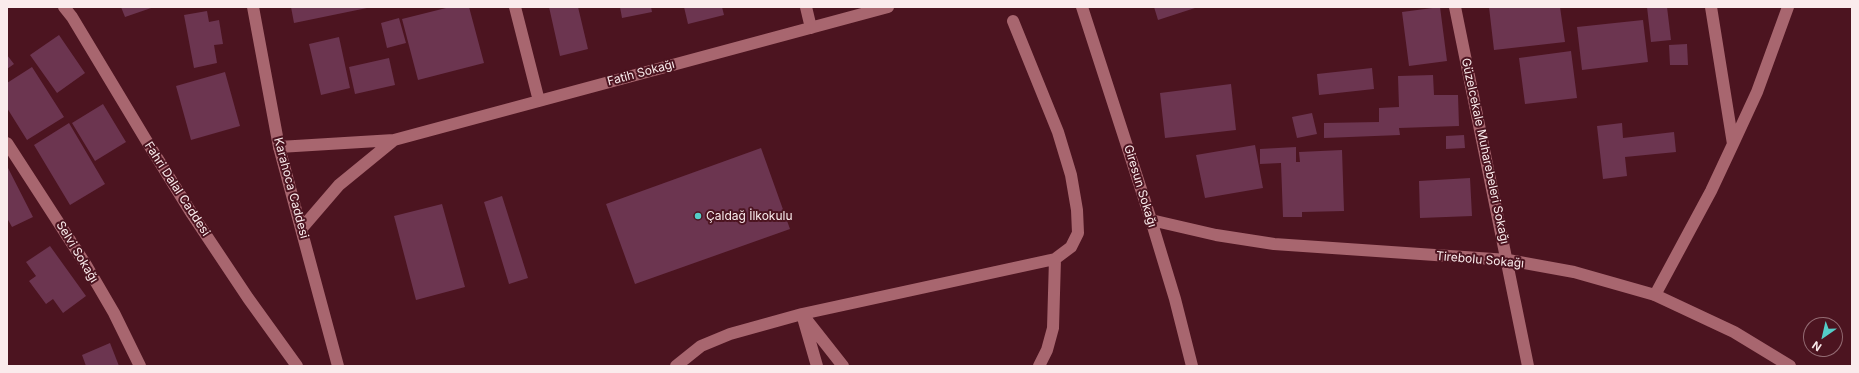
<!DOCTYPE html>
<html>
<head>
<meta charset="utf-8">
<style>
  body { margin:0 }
  #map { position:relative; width:1859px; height:373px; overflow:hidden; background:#4c1420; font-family:Inter,sans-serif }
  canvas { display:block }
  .frame { position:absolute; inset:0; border:8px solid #faebec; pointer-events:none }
  .north { position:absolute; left:1803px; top:317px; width:40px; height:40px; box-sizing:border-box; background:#4c1420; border:1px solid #926a72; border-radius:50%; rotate:214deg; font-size:11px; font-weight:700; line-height:16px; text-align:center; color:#faebec }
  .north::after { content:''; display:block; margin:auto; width:14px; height:18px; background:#54cdc8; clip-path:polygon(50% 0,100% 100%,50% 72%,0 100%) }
</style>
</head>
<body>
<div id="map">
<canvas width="1859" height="373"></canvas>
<div class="frame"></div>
<div class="north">N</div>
</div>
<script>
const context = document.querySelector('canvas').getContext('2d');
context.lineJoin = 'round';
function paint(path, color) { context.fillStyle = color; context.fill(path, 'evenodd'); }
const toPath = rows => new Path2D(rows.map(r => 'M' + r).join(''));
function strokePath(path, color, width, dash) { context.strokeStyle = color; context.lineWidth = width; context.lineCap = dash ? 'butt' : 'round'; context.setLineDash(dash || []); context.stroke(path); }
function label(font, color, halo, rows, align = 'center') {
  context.font = font + ' Inter,sans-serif'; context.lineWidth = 4; context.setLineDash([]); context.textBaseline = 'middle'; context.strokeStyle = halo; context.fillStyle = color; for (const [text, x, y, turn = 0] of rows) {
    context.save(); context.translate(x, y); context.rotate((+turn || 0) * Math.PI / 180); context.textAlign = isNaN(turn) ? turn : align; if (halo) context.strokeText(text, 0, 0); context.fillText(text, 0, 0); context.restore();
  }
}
paint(toPath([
  [121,7,154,7,125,17],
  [291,7,367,7,367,8,294,23],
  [450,7,469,7,484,63,418,80,402,19],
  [549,7,578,7,588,49,560,56],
  [620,7,651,7,652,12,622,18],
  [684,7,722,7,724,15,688,24],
  [1154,7,1195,7,1195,8,1158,20],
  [1440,7,1447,61,1409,66,1402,12],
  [1489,7,1560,7,1565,42,1494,50],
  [1647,7,1667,7,1671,40,1651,42],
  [207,11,209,22,219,20,223,44,214,45,217,63,194,68,184,15],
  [399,18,406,43,387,48,381,23],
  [1643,20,1648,62,1582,70,1577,27],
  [59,35,85,73,57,93,30,55],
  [339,37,350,88,321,95,309,44],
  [1687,44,1688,65,1670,65,1669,45],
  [1571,51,1577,98,1525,104,1519,58],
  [7,55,14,64,7,69],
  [389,58,395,85,355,94,349,67],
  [32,67,64,117,27,140,7,108,7,83],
  [1372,68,1374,89,1319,95,1317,74],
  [225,72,240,126,191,140,176,86],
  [1433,75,1434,95,1458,95,1459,126,1399,128,1400,135,1324,138,1324,123,1379,122,1379,108,1399,107,1398,76],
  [1231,84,1236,130,1165,138,1160,93],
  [103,104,126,142,95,161,72,123],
  [1312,113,1317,134,1297,138,1292,117],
  [69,123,105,184,70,205,34,145],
  [1622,123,1623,138,1674,132,1676,152,1625,157,1627,176,1603,179,1597,126],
  [1464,135,1465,148,1446,149,1446,136],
  [1255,145,1263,188,1205,198,1196,155],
  [1296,147,1296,162,1300,162,1299,152,1342,150,1344,211,1302,212,1302,217,1283,217,1281,163,1260,164,1260,149],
  [761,148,790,229,635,284,606,204],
  [7,166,33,217,12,227,7,218],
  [1470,178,1472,216,1420,218,1419,181],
  [502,196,528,278,509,284,484,202],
  [442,204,465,287,416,300,394,216],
  [50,246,86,296,63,313,53,299,46,304,29,281,36,276,26,262],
  [110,343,119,366,86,366,82,355]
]), '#6c3550');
strokePath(toPath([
  [1711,7,1733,144],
  [1655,295,1711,191,1733,144,1757,92,1788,7],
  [802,314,843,366],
  [804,321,817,366],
  [676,366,701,346,730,334,802,314,1055,259,1071,247,1078,233,1077,210,1071,175,1058,132,1013,21],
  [1039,366,1047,350,1053,328,1055,259]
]), '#a8666f', 12);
strokePath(toPath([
  [515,7,539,101],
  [806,7,811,28],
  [1082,7,1151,220,1175,299,1192,366],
  [1455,7,1528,366],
  [7,143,86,265,114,313,140,366],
  [279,147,394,140,888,7],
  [1151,220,1216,235,1274,244,1508,260,1574,272,1655,295,1734,332,1790,366],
  [302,228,339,185,394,140]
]), '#a8666f', 12);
strokePath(toPath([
  [64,7,72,17,146,140,192,214,248,298,297,366],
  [253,7,279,147,338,366]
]), '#a8666f', 12);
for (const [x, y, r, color] of [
  [698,216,4,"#54cdc8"]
]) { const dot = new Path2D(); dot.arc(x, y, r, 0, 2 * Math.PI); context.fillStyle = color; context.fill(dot); strokePath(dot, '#4c1420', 1.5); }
label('12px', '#faebec', '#4c1420', [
  ["Fatih Sokağı",641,73,-15],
  ["Güzelcekale Muharebeleri Sokağı",1485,151,78],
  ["Giresun Sokağı",1140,186,73],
  ["Karahoca Caddesi",291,188,75],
  ["Fahri Dalal Caddesi",177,189,57],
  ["Selvi Sokağı",77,252,59],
  ["Tirebolu Sokağı",1480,260,5]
]);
label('12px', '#faebec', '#4c1420', [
  ["Çaldağ İlkokulu",706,216]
], 'left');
</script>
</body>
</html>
